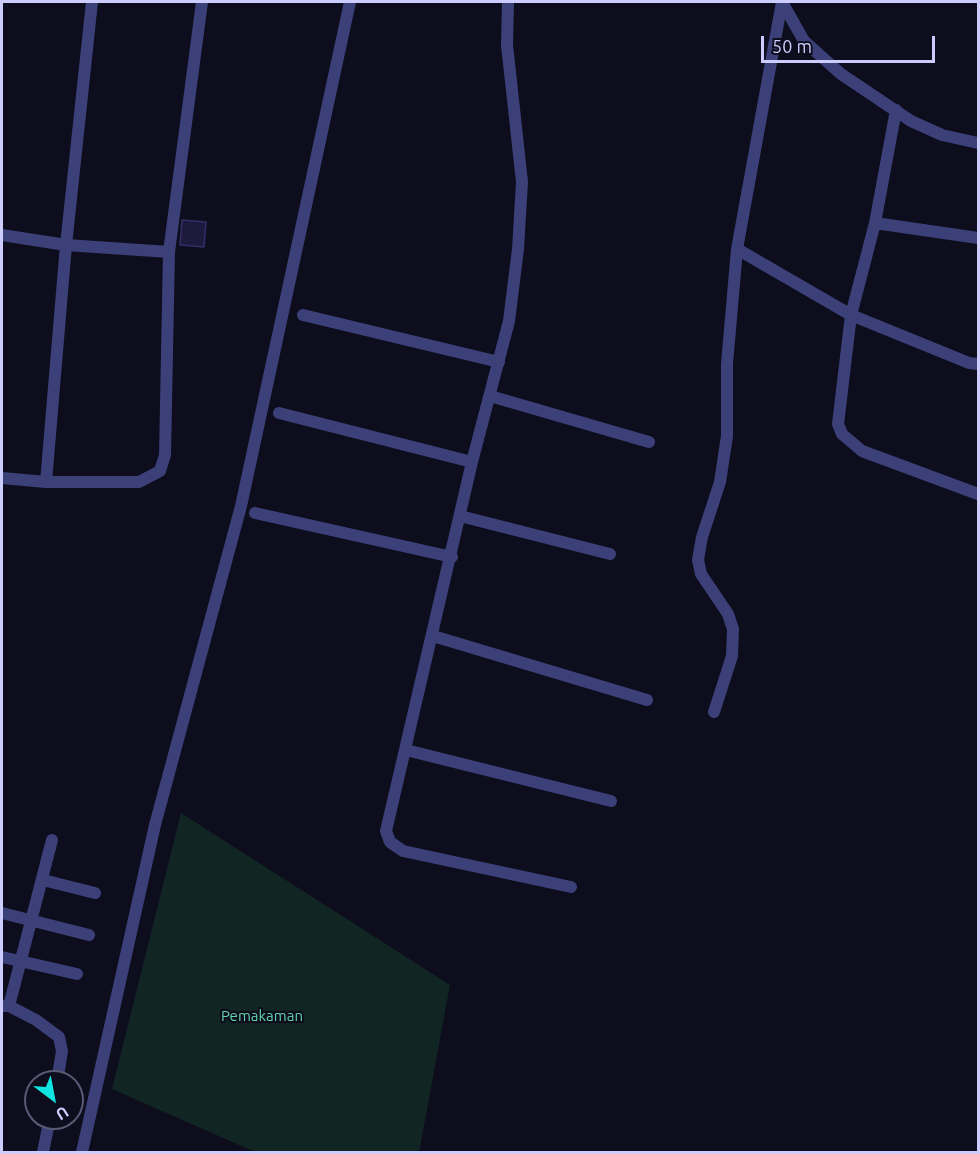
<!DOCTYPE html>
<html>
<head>
<meta charset="utf-8">
<style>
  body { margin:0 }
  #map { position:relative; width:980px; height:1154px; overflow:hidden; background:#0e0d1d; font-family:Ubuntu,sans-serif }
  canvas { display:block }
  .frame { position:absolute; inset:0; border:3px solid #cccdfc; pointer-events:none }
  .north { position:absolute; left:24px; top:1070px; width:60px; height:60px; box-sizing:border-box; background:#0e0d1d; border:2px solid #5a5a76; border-radius:50%; rotate:148deg; font-size:16px; font-weight:700; line-height:24px; text-align:center; color:#cccdfc }
  .north::after { content:''; display:block; margin:auto; width:21px; height:27px; background:#0fe5e0; clip-path:polygon(50% 0,100% 100%,50% 72%,0 100%) }
  .scale { position:absolute; left:761px; top:36px; width:174px; height:27px; box-sizing:border-box; border:3px solid #cccdfc; border-top:0; padding-left:8px; font-size:18px; line-height:21px; white-space:nowrap; color:#cccdfc; -webkit-text-stroke:4px #0e0d1d; paint-order:stroke }
</style>
</head>
<body>
<div id="map">
<canvas width="980" height="1154"></canvas>
<div class="frame"></div>
<div class="north">U</div>
<div class="scale">50 m</div>
</div>
<script>
const context = document.querySelector('canvas').getContext('2d');
context.lineJoin = 'round';
function paint(path, color) { context.fillStyle = color; context.fill(path, 'evenodd'); }
const toPath = rows => new Path2D(rows.map(r => 'M' + r).join(''));
function strokePath(path, color, width, dash) { context.strokeStyle = color; context.lineWidth = width; context.lineCap = dash ? 'butt' : 'round'; context.setLineDash(dash || []); context.stroke(path); }
function label(font, color, halo, rows, align = 'center') {
  context.font = font + ' Ubuntu,sans-serif'; context.lineWidth = 4.5; context.setLineDash([]); context.textBaseline = 'middle'; context.strokeStyle = halo; context.fillStyle = color; for (const [text, x, y, turn = 0] of rows) {
    context.save(); context.translate(x, y); context.rotate((+turn || 0) * Math.PI / 180); context.textAlign = isNaN(turn) ? turn : align; if (halo) context.strokeText(text, 0, 0); context.fillText(text, 0, 0); context.restore();
  }
}
paint(toPath([
  [181,813,450,985,419,1152,255,1152,112,1089]
]), '#112623');
const building = toPath([
  [182,220,206,222,204,247,180,245,182,220]
]);
paint(building, '#1d1a3d');
strokePath(building, '#322e67', 1.5);
strokePath(toPath([
  [43,880,95,893],
  [2,913,89,935],
  [2,957,77,974],
  [2,1006,9,1006,36,1020,59,1037,62,1051,57,1082],
  [9,1006,52,840],
  [43,1152,50,1118]
]), '#3b4079', 12);
strokePath(toPath([
  [508,2,507,45,522,182,518,249,509,321,472,462,386,831,390,842,403,851,571,887],
  [782,2,804,41,841,74,911,121,942,135,978,143],
  [896,110,875,223,851,315,838,424,842,434,862,451,978,494],
  [875,223,978,238],
  [2,235,66,245,169,252],
  [737,249,851,315,969,363,978,364],
  [303,315,499,362],
  [490,396,649,442],
  [279,413,472,462],
  [2,478,46,482,139,482,160,471,165,455,169,252,202,2],
  [46,482,66,245,92,2],
  [255,513,452,557],
  [460,516,610,554],
  [433,636,647,700],
  [714,712,732,656,733,629,728,614,701,574,698,560,702,537,720,482,727,436,727,364,737,249,782,2],
  [406,750,611,801],
  [82,1152,155,825,241,506,350,2]
]), '#3b4079', 12);
label('15px', '#5ed6a9', '#0e0d1d', [
  ["Pemakaman",262,1016]
]);
</script>
</body>
</html>
